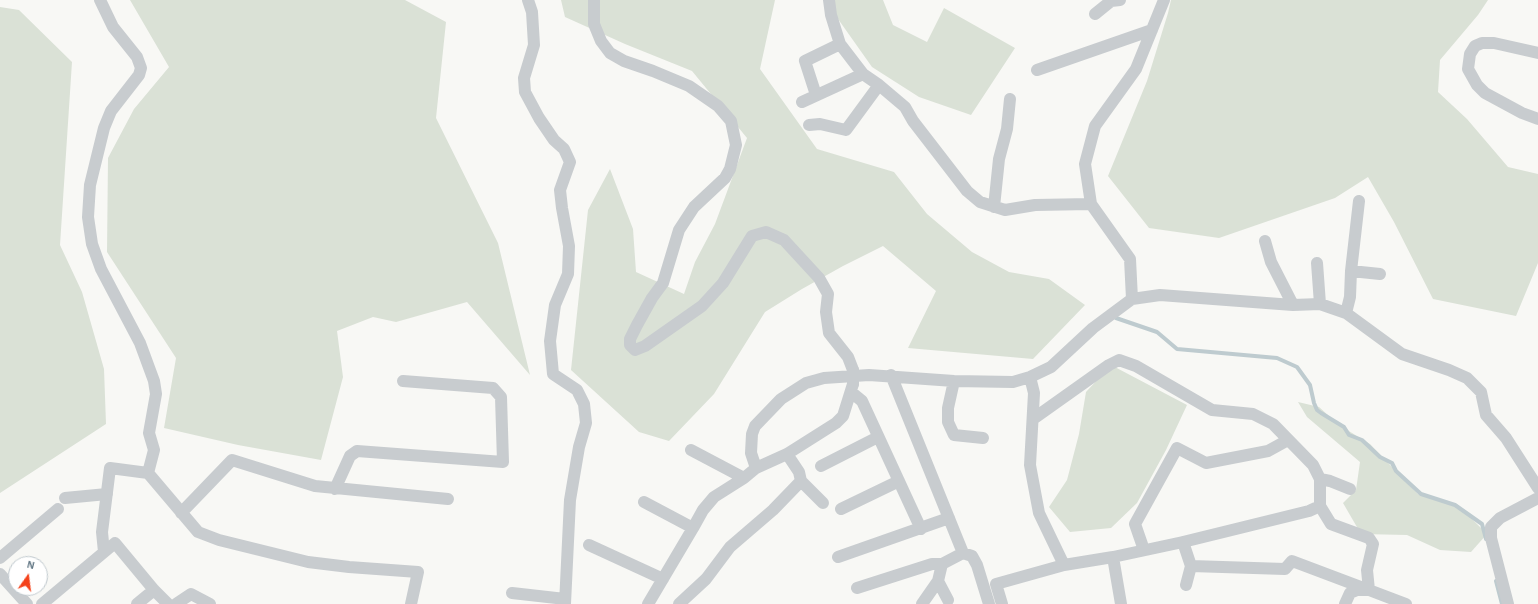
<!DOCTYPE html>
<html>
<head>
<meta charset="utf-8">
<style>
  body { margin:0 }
  #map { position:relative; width:1538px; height:604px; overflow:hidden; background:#f8f8f5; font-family:"Alegreya Sans",sans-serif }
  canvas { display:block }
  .north { position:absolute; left:8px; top:556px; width:40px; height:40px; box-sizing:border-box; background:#fff; border:1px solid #bfc8cd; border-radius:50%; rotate:14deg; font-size:11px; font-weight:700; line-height:16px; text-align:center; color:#607583 }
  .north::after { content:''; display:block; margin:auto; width:14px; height:18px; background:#f4421a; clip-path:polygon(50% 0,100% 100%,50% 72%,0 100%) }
</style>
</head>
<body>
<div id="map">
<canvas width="1538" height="604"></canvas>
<div class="north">N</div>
</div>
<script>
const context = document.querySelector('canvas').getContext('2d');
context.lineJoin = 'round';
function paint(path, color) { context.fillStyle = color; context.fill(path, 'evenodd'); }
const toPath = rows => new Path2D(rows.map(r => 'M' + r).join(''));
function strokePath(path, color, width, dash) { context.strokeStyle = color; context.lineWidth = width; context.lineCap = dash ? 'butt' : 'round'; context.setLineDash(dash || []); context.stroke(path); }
paint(toPath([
  [130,0,405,0,446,22,436,118,498,243,530,375,467,302,396,322,373,317,337,331,343,377,321,460,238,445,164,428,176,358,107,252,108,158,134,109,169,67],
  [561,0,775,0,760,69,817,149,894,172,927,214,972,252,1009,272,1049,279,1085,305,1033,359,908,348,936,291,883,246,843,266,802,289,765,312,714,394,669,441,639,432,571,370,588,210,610,169,633,229,636,272,684,294,695,262,715,224,747,138,692,71,625,44,565,17],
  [826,0,883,0,893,25,927,42,944,8,1015,48,971,115,919,97,872,67,826,2],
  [1171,0,1488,0,1478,15,1440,60,1438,92,1467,119,1508,167,1538,174,1538,263,1516,316,1433,299,1394,222,1368,177,1335,198,1219,238,1149,228,1108,176,1147,81,1168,13],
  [0,7,19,10,72,62,60,245,82,292,104,369,106,424,0,493],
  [1111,365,1187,405,1166,450,1137,503,1111,528,1070,532,1049,507,1067,480,1079,434,1086,392],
  [1298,402,1319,407,1339,425,1370,444,1418,494,1457,504,1487,534,1471,552,1440,550,1407,535,1361,534,1343,503,1356,490,1360,462,1307,417]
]), '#dae1d6');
strokePath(toPath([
  [1116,318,1157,332,1177,349,1277,358,1297,367,1310,385,1314,403,1317,410,1321,413,1344,427,1349,435,1362,440,1380,457,1392,463,1396,471,1421,494,1455,505,1482,524,1486,539],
  [1496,581,1502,604]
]), '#becbcf', 4);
strokePath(toPath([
  [100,0,113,27,137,57,141,68,139,75,111,111,104,128,90,185,88,217,92,244,101,269,140,343,154,381,156,394,149,433,154,450,148,473],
  [528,0,532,12,534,45,524,78,525,92,539,118,554,140,564,149,570,162,560,190,562,208,569,246,568,274,555,305,550,341,553,374,577,390,584,404,586,423,579,447,570,500,565,604],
  [594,0,594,24,601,41,610,53,624,61,653,71,689,86,718,106,731,121,736,145,730,169,725,178,694,207,679,230,663,283,652,298,637,325,630,339,630,345,635,350,645,346,702,306,723,283,752,236,766,232,784,240,819,278,828,294,826,312,829,333,848,357,853,370],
  [829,0,831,15,840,44,863,74,879,85,905,107,913,121,967,191,980,202,1005,210,1035,205,1091,204,1130,259,1132,299],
  [1095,14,1111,1,1120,0],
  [1538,53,1494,43,1482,43,1475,46,1470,54,1468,69,1477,85,1485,93,1522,113,1538,119],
  [1037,70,1152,30],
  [816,95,805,61,840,44],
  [802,102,863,74],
  [809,125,820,124,846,130,879,85],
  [1091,204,1085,164,1095,126,1136,69,1164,0],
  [994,207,999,159,1007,129,1010,99],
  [1265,241,1271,262,1293,305],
  [1317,263,1320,304],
  [1351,271,1359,201],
  [1346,313,1350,297,1351,271,1380,274],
  [891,375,963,553,942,564,938,581,922,604],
  [1030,377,1034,393,1030,465,1039,513,1064,565],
  [954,381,948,408,948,422,954,435,983,438],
  [851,392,862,401,921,529],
  [691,450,744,478],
  [821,466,878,437],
  [756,468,751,453,752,434,755,426,781,399,806,383,824,378,869,375,954,381,1013,382,1030,377,1051,367,1093,328,1132,299,1160,295,1293,305,1320,304,1346,313,1402,354,1449,370,1467,378,1481,392,1486,415,1506,438,1538,488],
  [1320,479,1330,481,1350,489],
  [801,481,823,503],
  [335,489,350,456,357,451,503,462,501,397,493,388,403,381],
  [65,498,107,494],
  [644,502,693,528],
  [841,509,899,481],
  [181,513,232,460,315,486,448,499],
  [1183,542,1191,566,1285,569,1292,561,1369,590,1367,570,1373,544,1369,538,1331,524,1320,506],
  [589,545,663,579],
  [1144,550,1135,524,1177,448,1206,463,1268,451,1288,440],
  [104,552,102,532,110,468,148,473,198,532,219,540,308,562,349,567,418,572,411,604],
  [963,553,972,556,977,565,989,604],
  [838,557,949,518],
  [1113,557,1121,604],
  [0,558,58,509],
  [0,574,27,604],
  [938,581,948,600],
  [1186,585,1191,566],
  [857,588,932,564,942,564],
  [512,593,565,599],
  [42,604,115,543,154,590,168,604],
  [137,604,154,590],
  [176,604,191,594,210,604],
  [648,604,693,528,703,510,714,497,744,478,756,468,787,454,836,423,843,416,853,384],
  [679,604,706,579,730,547,773,510,801,481,799,472,787,454],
  [1002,604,996,584,1064,565,1113,557,1183,542,1309,511,1320,506,1320,479,1313,465,1273,424,1253,414,1212,410,1136,366,1119,360,1109,365,1033,419],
  [1345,604,1350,593,1357,590,1369,590,1406,604],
  [1508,604,1491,538,1491,527,1500,518,1538,498]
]), '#c8cccf', 12);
strokePath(toPath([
  [853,370,853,384]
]), '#c8cccf', 12);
</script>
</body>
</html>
